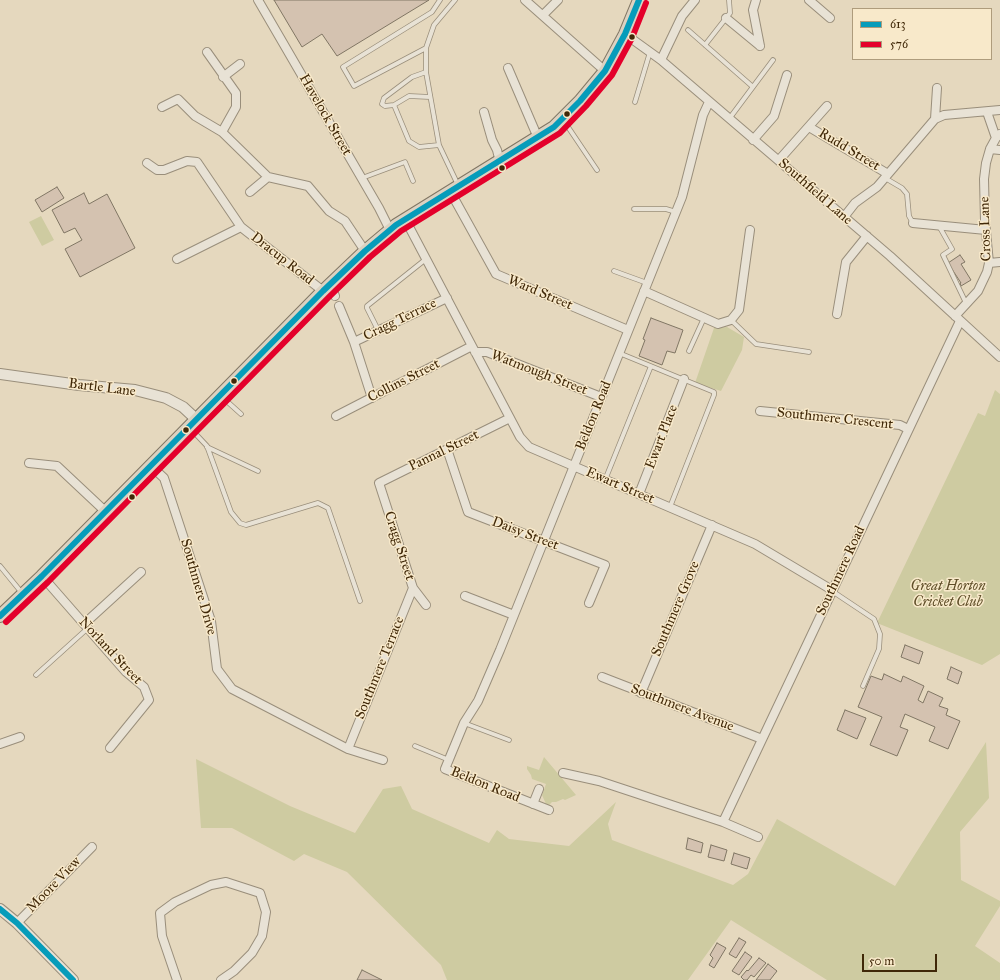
<!DOCTYPE html>
<html>
<head>
<meta charset="utf-8">
<style>
  body { margin:0 }
  #map { position:relative; width:1000px; height:980px; overflow:hidden; background:#e5d8be; font-family:"IM FELL Great Primer",serif }
  canvas { display:block }
  .legend { position:absolute; left:852px; top:8px; width:140px; height:52px; box-sizing:border-box; background:#f8e9ca; border:1px solid #ae9c7c; margin:0; padding:5px 7px; list-style:none; font-size:12px; color:#402808 }
  .legend li { display:flex; align-items:center; gap:8px; height:20px }
  .legend b { width:20px; border:1px solid #ae9c7c }
  .scale { position:absolute; left:862px; top:954px; width:75px; height:18px; box-sizing:border-box; border:2px solid #402808; border-top:0; padding-left:5px; font-size:12px; line-height:14px; white-space:nowrap; color:#402808; -webkit-text-stroke:3px #f8e9ca; paint-order:stroke }
</style>
</head>
<body>
<div id="map">
<canvas width="1000" height="980"></canvas>
<ul class="legend">
<li><b style="height:5px;background:#069cba"></b>613</li>
<li><b style="height:5px;background:#e4002b"></b>576</li>
</ul>
<div class="scale">50 m</div>
</div>
<script>
const context = document.querySelector('canvas').getContext('2d');
context.lineJoin = 'round';
function paint(path, color) { context.fillStyle = color; context.fill(path, 'evenodd'); }
const toPath = rows => new Path2D(rows.map(r => 'M' + r).join(''));
function strokePath(path, color, width, dash) { context.strokeStyle = color; context.lineWidth = width; context.lineCap = dash ? 'butt' : 'round'; context.setLineDash(dash || []); context.stroke(path); }
function label(font, color, halo, rows, align = 'center') {
  context.font = font + ' "IM FELL Great Primer",serif'; context.lineWidth = 3; context.setLineDash([]); context.textBaseline = 'middle'; context.strokeStyle = halo; context.fillStyle = color; for (const [text, x, y, turn = 0] of rows) {
    context.save(); context.translate(x, y); context.rotate((+turn || 0) * Math.PI / 180); context.textAlign = isNaN(turn) ? turn : align; if (halo) context.strokeText(text, 0, 0); context.fillText(text, 0, 0); context.restore();
  }
}
paint(toPath([
  [41,216,54,240,42,246,29,222],
  [727,327,744,337,742,350,721,391,695,383,714,328],
  [995,390,1000,394,1000,654,982,665,877,623,978,413,985,416],
  [986,742,989,798,960,832,961,880,1000,901,1000,906,975,946,1000,963,1000,980,827,980,731,920,688,980,447,980,441,965,347,872,304,854,294,861,232,828,201,828,196,759,290,806,355,833,383,789,401,786,412,809,489,843,497,830,509,839,569,846,616,802,608,824,612,840,733,885,748,874,777,819,895,886],
  [544,757,576,795,565,800,563,799,556,802,552,802,549,805,546,804,542,795,546,784,532,779,531,775,527,769,527,766,539,770]
]), '#cecba1');
const building = toPath([
  [274,0,429,0,337,56,322,34,302,47,274,0],
  [57,187,64,198,42,212,35,200,57,187],
  [84,193,89,204,107,194,135,248,80,277,65,249,82,240,75,228,64,233,52,210,84,193],
  [960,255,965,262,961,264,971,280,961,286,960,283,961,283,948,263,960,255],
  [651,318,683,330,675,353,667,351,662,365,639,356,645,340,643,339,651,318],
  [905,645,923,652,919,664,901,657,905,645],
  [951,667,962,672,958,684,947,679,951,667],
  [884,674,901,682,903,676,924,686,918,700,923,703,928,691,943,698,939,706,948,709,946,715,960,721,948,749,929,741,935,727,905,714,900,727,908,730,897,756,870,745,882,717,858,707,871,676,882,680,884,674],
  [845,710,866,718,857,739,837,730,845,710],
  [688,838,703,843,701,853,686,849,688,838],
  [711,845,727,850,724,861,708,857,711,845],
  [734,853,750,858,747,869,731,864,734,853],
  [739,938,746,942,736,958,729,954,739,938],
  [717,943,726,948,714,968,709,965,713,958,710,955,717,943],
  [745,952,752,957,739,975,732,971,745,952],
  [759,958,766,963,754,977,751,975,747,980,744,980,741,977,747,970,748,971,759,958],
  [768,964,777,971,770,980,756,980,768,964],
  [362,970,382,980,357,980,362,970]
]);
paint(building, '#d4c2b0');
strokePath(building, '#807664', 1);
const service = toPath([
  [455,0,434,25,426,48,426,72,439,145,458,185],
  [688,30,753,87],
  [705,45,730,13,729,0],
  [426,48,354,86,343,67,432,12,440,0],
  [430,97,409,96,394,105,409,141,419,147,439,145],
  [635,102,650,52],
  [394,105,385,106,382,104,384,98,412,77,426,72],
  [729,119,773,60],
  [564,121,597,170],
  [362,178,405,162,413,181],
  [885,178,902,188,907,194,909,216,913,223],
  [634,209,666,209,676,212],
  [939,226,952,249,943,255,966,303],
  [614,271,647,283],
  [731,320,756,344,809,352],
  [378,330,367,308,367,306,426,259],
  [689,351,704,318],
  [619,353,714,392,714,395,670,507],
  [221,396,241,414],
  [190,428,207,446,231,512,240,523,246,525,318,503,328,508,360,601],
  [207,447,258,471],
  [605,480,651,366],
  [0,566,22,593],
  [832,591,874,619,880,634,879,649,863,686],
  [36,675,88,628],
  [464,723,509,740],
  [415,746,449,760]
]);
const minor = toPath([
  [258,0,379,208,390,230],
  [525,0,605,71],
  [756,0,753,10,760,46],
  [809,0,830,18],
  [543,15,558,0],
  [726,18,760,46],
  [625,34,661,60,890,256,1000,357],
  [207,52,236,93,236,107,222,132],
  [661,60,682,16,695,0],
  [508,68,538,138],
  [223,77,240,64],
  [162,107,178,99,195,116,222,132,268,177],
  [484,112,492,140,497,150,500,162],
  [987,112,996,138],
  [935,119,937,88],
  [809,127,888,174],
  [753,140,774,116,787,75],
  [990,149,1000,150],
  [779,160,827,106],
  [147,163,157,170,164,170,187,161,197,162,241,227,323,291],
  [450,191,496,274,628,330],
  [250,192,268,177,308,186,329,211,345,221,365,251],
  [844,217,855,203,877,187,935,119,944,115,1000,110],
  [405,219,520,437,529,447,755,544,832,590],
  [913,223,986,230],
  [177,259,241,227],
  [989,263,1000,262],
  [330,283,335,296],
  [644,291,718,324,731,320,739,310,750,230],
  [339,306,354,342,372,398],
  [837,314,846,262,867,236],
  [955,316,978,291,987,272,989,263,985,221,984,179,986,163,990,149,996,138,1000,134],
  [354,342,447,298],
  [475,352,487,352,601,397],
  [760,411,900,425,908,429],
  [336,416,472,346],
  [447,449,468,512,605,565,589,603],
  [29,463,57,466,106,512],
  [151,466,164,478,211,621,217,669,232,689,348,749,383,760],
  [639,494,684,379],
  [42,576,126,672,144,687,149,700,110,748],
  [465,596,514,615],
  [426,605,413,588,379,483,510,418],
  [84,624,141,572],
  [602,677,762,739],
  [641,693,712,525],
  [0,744,20,737],
  [348,749,413,588],
  [563,773,599,781,723,822,758,837],
  [533,804,539,789],
  [549,810,445,769,464,723,478,701,500,650,682,197,703,115,709,102],
  [723,822,960,321],
  [17,923,92,847],
  [177,980,162,936,160,913,175,902,211,885,226,882,260,893,266,912,262,936,252,953,234,971,221,980]
]);
const tertiary = toPath([
  [0,374,79,385,135,390,166,398,183,407,197,420],
  [0,909,17,923,73,980]
]);
const primary = toPath([
  [0,616,42,576,323,291,365,251,396,225,554,127,580,101,605,71,625,34,639,0]
]);
strokePath(service, '#998e7b', 5.5);
strokePath(minor, '#998e7b', 10);
strokePath(tertiary, '#998e7b', 12);
strokePath(primary, '#807664', 14);
strokePath(service, '#e8e2d5', 4);
strokePath(minor, '#e8e2d5', 8);
strokePath(tertiary, '#e8e2d5', 10);
strokePath(primary, '#dcd2c1', 12);
strokePath(toPath([
  [0,616,42,576,323,291,365,251,396,225,554,127,580,101,605,71,625,34,639,0],
  [0,909,17,923,73,980]
]), '#069cba', 6);
strokePath(toPath([
  [6,622,48,582,329,297,370,257,401,231,560,133,586,106,612,75,632,38,646,3]
]), '#e4002b', 6);
for (const [x, y, r, color] of [
  [632,37,3.5,"#402808"],
  [567,114,3.5,"#402808"],
  [502,168,3.5,"#402808"],
  [234,381,3.5,"#402808"],
  [186,430,3.5,"#402808"],
  [132,497,3.5,"#402808"]
]) { const dot = new Path2D(); dot.arc(x, y, r, 0, 2 * Math.PI); context.fillStyle = color; context.fill(dot); strokePath(dot, '#f8e9ca', 1.5); }
label('14px', '#402808', '#f8e9ca', [
  ["Havelock Street",325,115,60],
  ["Rudd Street",849,150,31],
  ["Southfield Lane",815,192,41],
  ["Cross Lane",986,229,-92],
  ["Dracup Road",282,259,38],
  ["Ward Street",540,293,23],
  ["Cragg Terrace",400,320,-26],
  ["Watmough Street",539,373,21],
  ["Collins Street",404,381,-27],
  ["Bartle Lane",102,388,7],
  ["Beldon Road",594,416,-68],
  ["Southmere Crescent",835,419,6],
  ["Ewart Place",662,437,-69],
  ["Pannal Street",444,451,-26],
  ["Ewart Street",620,486,23],
  ["Daisy Street",525,534,21],
  ["Cragg Street",399,546,72],
  ["Southmere Road",841,571,-65],
  ["Southmere Drive",198,587,74],
  ["Southmere Grove",676,609,-67],
  ["Norland Street",110,651,47],
  ["Southmere Terrace",380,668,-68],
  ["Southmere Avenue",682,708,21],
  ["Beldon Road",485,785,22],
  ["Moore View",54,885,-46]
]);
label('italic 14px', '#5f4e28', '#f8e9ca', [
  ["Great Horton",948,587],
  ["Cricket Club",948,603]
]);
</script>
</body>
</html>
